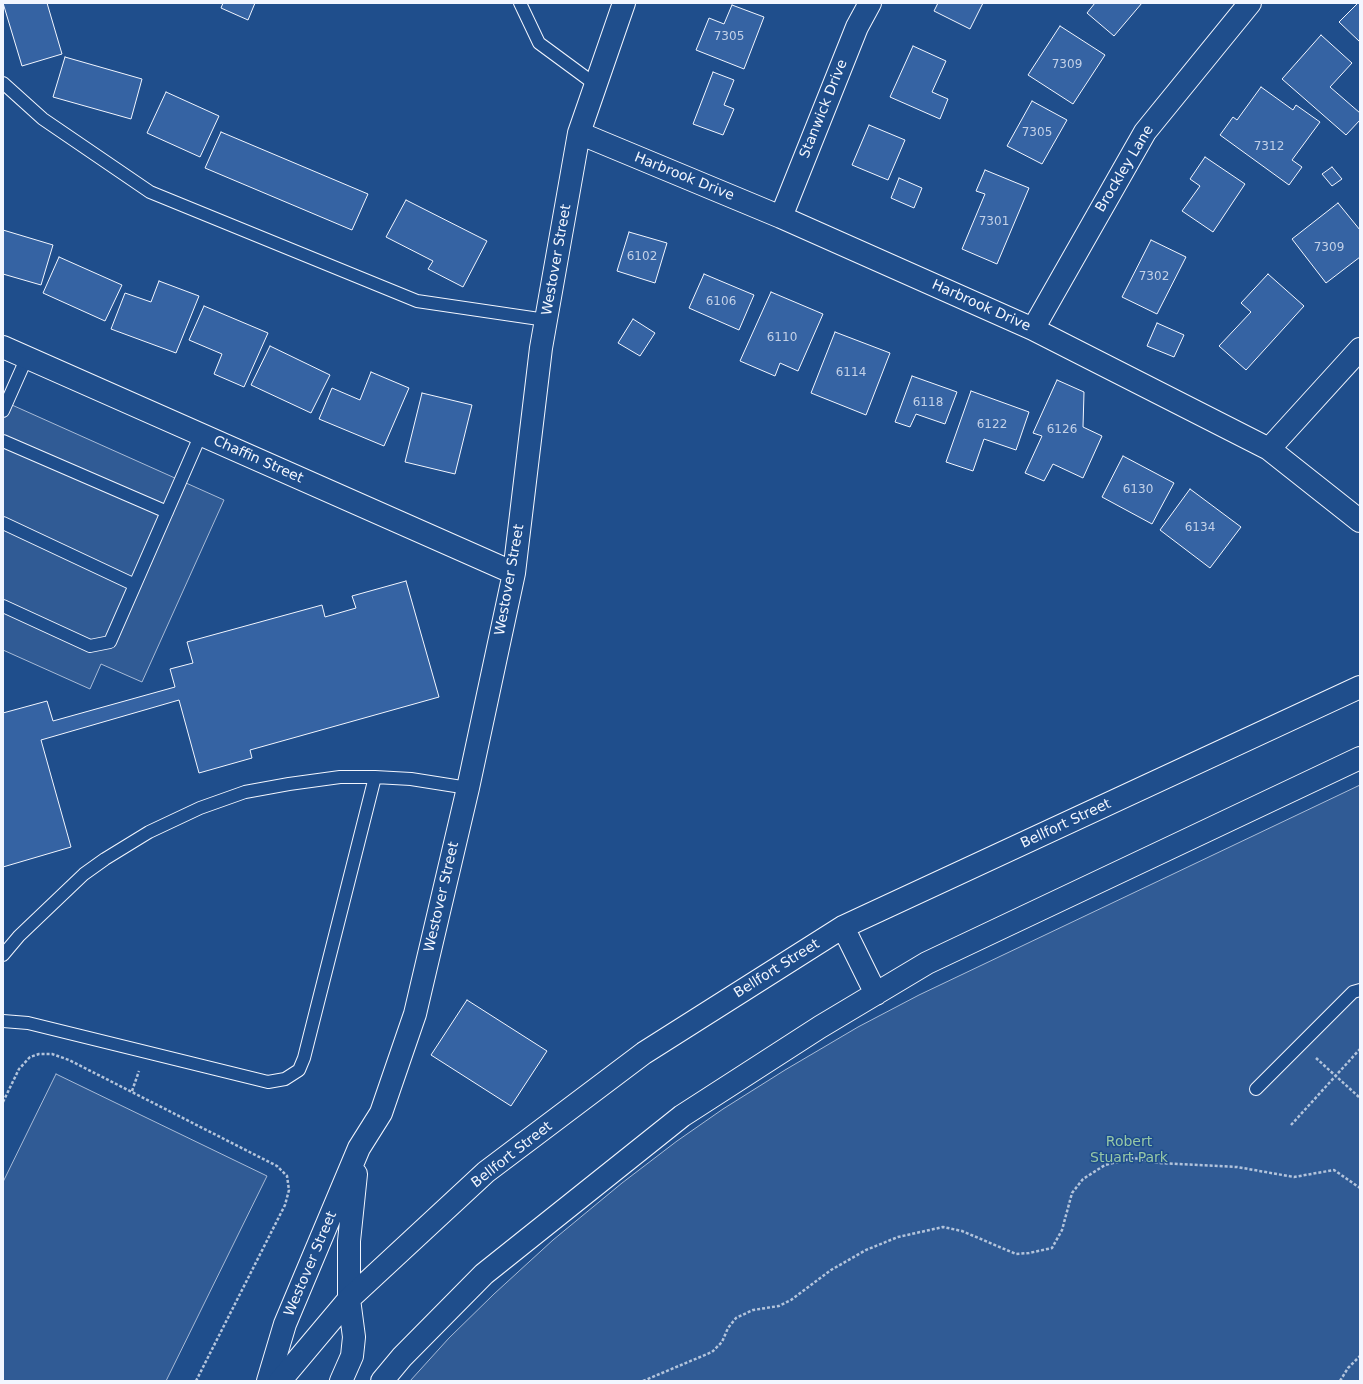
<!DOCTYPE html>
<html>
<head>
<meta charset="utf-8">
<style>
  body { margin:0 }
  #map { position:relative; width:1363px; height:1384px; overflow:hidden; background:#1f4e8c; font-family:"DejaVu Sans",sans-serif }
  canvas { display:block }
  .frame { position:absolute; inset:0; border:4px solid #f2f6ff; pointer-events:none }
</style>
</head>
<body>
<div id="map">
<canvas width="1363" height="1384"></canvas>
<div class="frame"></div>
</div>
<script>
const context = document.querySelector('canvas').getContext('2d');
context.lineJoin = 'round';
function paint(path, color) { context.fillStyle = color; context.fill(path, 'evenodd'); }
const toPath = rows => new Path2D(rows.map(r => 'M' + r).join(''));
function strokePath(path, color, width, dash) { context.strokeStyle = color; context.lineWidth = width; context.lineCap = dash ? 'butt' : 'round'; context.setLineDash(dash || []); context.stroke(path); }
function label(font, color, halo, rows, align = 'center') {
  context.font = font + ' "DejaVu Sans",sans-serif'; context.lineWidth = 3; context.setLineDash([]); context.textBaseline = 'middle'; context.strokeStyle = halo; context.fillStyle = color; for (const [text, x, y, turn = 0] of rows) {
    context.save(); context.translate(x, y); context.rotate((+turn || 0) * Math.PI / 180); context.textAlign = isNaN(turn) ? turn : align; if (halo) context.strokeText(text, 0, 0); context.fillText(text, 0, 0); context.restore();
  }
}
const built = toPath([
  [3,401,224,500,142,682,101,664,90,689,3,650,3,401],
  [1360,785,1360,1381,410,1381,449,1338,494,1294,553,1240,622,1183,677,1141,723,1109,785,1070,858,1027,919,995,1360,785],
  [56,1074,267,1176,166,1381,3,1381,3,1182,56,1074]
]);
paint(built, '#305b95');
strokePath(built, '#a8bbd7', 1);
const building = toPath([
  [3,3,47,3,62,54,22,66,3,3],
  [223,3,255,3,248,20,221,8,223,3],
  [938,3,983,3,970,29,934,11,938,3],
  [1095,3,1142,3,1114,36,1087,13,1095,3],
  [1358,3,1360,3,1360,42,1339,22,1358,3],
  [732,5,764,17,744,69,696,50,709,18,724,24,732,5],
  [1060,26,1105,55,1073,104,1028,75,1060,26],
  [1321,35,1352,63,1330,87,1360,113,1360,120,1346,135,1282,79,1321,35],
  [913,46,946,61,932,92,948,99,940,119,890,97,913,46],
  [65,57,142,79,131,119,53,97,65,57],
  [713,72,734,80,724,105,734,109,723,135,693,124,713,72],
  [1261,87,1293,110,1296,105,1320,122,1292,160,1302,167,1289,185,1220,135,1233,117,1237,120,1261,87],
  [166,92,219,116,200,157,147,133,166,92],
  [1032,101,1067,120,1042,164,1007,146,1032,101],
  [869,125,905,140,888,180,852,165,869,125],
  [221,132,368,194,352,230,205,168,221,132],
  [1205,157,1245,184,1213,232,1182,211,1200,186,1190,179,1205,157],
  [1332,167,1342,179,1332,186,1322,174,1332,167],
  [985,170,1029,188,997,264,962,249,985,194,976,191,985,170],
  [899,178,922,188,914,208,891,198,899,178],
  [406,200,487,241,463,287,428,269,433,261,386,237,406,200],
  [1338,203,1360,230,1360,257,1326,283,1292,239,1338,203],
  [3,230,53,245,41,285,3,274,3,230],
  [629,232,667,243,655,283,617,271,629,232],
  [1151,240,1186,257,1157,314,1122,297,1151,240],
  [59,257,122,285,105,321,43,293,59,257],
  [704,274,754,295,739,330,689,308,704,274],
  [1268,274,1304,306,1246,370,1219,346,1251,312,1241,303,1268,274],
  [159,281,199,296,176,353,111,329,125,293,151,302,159,281],
  [771,292,823,314,798,371,780,363,775,376,740,361,771,292],
  [204,306,268,333,244,387,214,374,222,354,189,340,204,306],
  [633,319,655,333,640,356,618,343,633,319],
  [1157,323,1184,335,1174,357,1147,346,1157,323],
  [835,332,890,353,866,415,811,393,835,332],
  [270,346,330,375,311,413,251,385,270,346],
  [371,372,409,388,384,446,319,419,332,388,360,400,371,372],
  [912,376,957,392,945,424,916,414,910,427,895,422,912,376],
  [1057,380,1084,392,1083,427,1102,436,1083,478,1053,464,1044,481,1025,473,1042,436,1033,433,1057,380],
  [971,391,1029,412,1016,450,984,439,973,471,946,462,971,391],
  [422,393,472,405,455,474,405,462,422,393],
  [1123,456,1174,483,1152,524,1102,497,1123,456],
  [1190,489,1241,527,1210,568,1160,530,1190,489],
  [406,581,439,697,250,750,252,758,199,773,179,700,41,740,71,847,3,867,3,713,47,701,53,721,175,687,170,669,193,663,187,642,322,605,325,617,356,608,352,596,406,581],
  [467,1000,547,1051,511,1106,431,1055,467,1000]
]);
paint(building, '#3563a3');
strokePath(building, '#f2f6ff', 1);
const service = toPath([
  [520,3,539,43,596,85],
  [3,83,43,119,150,192,417,301,546,320],
  [3,411,27,357],
  [3,441,167,512],
  [3,523,135,585],
  [3,606,90,646,110,642,201,434],
  [3,955,19,936,84,874,105,859,149,832,200,808,245,792,289,784,340,777,375,777,411,779,468,788],
  [3,1021,28,1023,268,1082,285,1079,299,1070,304,1058,375,777],
  [1256,1089,1353,992,1360,990]
]);
const minor = toPath([
  [579,133,781,217,1033,329,1269,449,1360,521],
  [781,217,857,27,870,3],
  [1033,329,1145,132,1250,3],
  [3,347,514,573],
  [1269,449,1360,349],
  [349,1299,349,1241,356,1174],
  [268,1381,285,1324,359,1148,381,1113,415,1014,468,788,514,573,541,348,579,133,624,3]
]);
const secondary = toPath([
  [843,927,876,994],
  [280,1381,349,1299,486,1172,644,1053,843,927,1360,687],
  [341,1381,352,1356,354,1337,349,1299],
  [382,1381,402,1357,484,1274,682,1116,820,1027,927,963,1360,758]
]);
strokePath(service, '#f2f6ff', 14);
strokePath(minor, '#f2f6ff', 24);
strokePath(secondary, '#f2f6ff', 24);
strokePath(toPath([
  [1316,1058,1360,1098],
  [132,1091,139,1071],
  [3,1102,19,1069,30,1057,39,1054,52,1054,69,1060,277,1166,287,1176,289,1190,285,1205,196,1381],
  [1291,1125,1360,1049],
  [643,1381,712,1352,722,1342,728,1328,736,1318,753,1310,779,1306,791,1300,831,1270,866,1250,898,1237,943,1227,962,1231,1016,1254,1029,1253,1052,1248,1062,1230,1072,1193,1083,1179,1105,1165,1134,1158,1159,1163,1237,1167,1294,1177,1334,1170,1360,1188],
  [1340,1381,1348,1368,1360,1356]
]), '#b3c4dc', 2.5, [3, 2]);
strokePath(service, '#1f4e8c', 12);
strokePath(minor, '#1f4e8c', 22);
strokePath(secondary, '#1f4e8c', 22);
label('12px', '#c3d1e8', null, [
  ["7305",729,37],
  ["7309",1067,65],
  ["7305",1037,133],
  ["7312",1269,147],
  ["7301",994,222],
  ["7309",1329,248],
  ["6102",642,257],
  ["7302",1154,277],
  ["6106",721,302],
  ["6110",782,338],
  ["6114",851,373],
  ["6118",928,403],
  ["6122",992,425],
  ["6126",1062,430],
  ["6130",1138,490],
  ["6134",1200,528]
]);
label('14px', '#f2f6ff', '#1f4e8c', [
  ["Stanwick Drive",824,109,-68],
  ["Brockley Lane",1125,169,-59],
  ["Harbrook Drive",684,177,22],
  ["Westover Street",557,260,-80],
  ["Harbrook Drive",981,306,24],
  ["Chaffin Street",258,460,24],
  ["Westover Street",510,580,-80],
  ["Bellfort Street",1066,824,-25],
  ["Westover Street",442,897,-77],
  ["Bellfort Street",777,969,-32],
  ["Bellfort Street",512,1155,-38],
  ["Westover Street",311,1264,-67]
]);
label('14px', '#97c8a6', '#1f4e8c', [
  ["Robert",1129,1142],
  ["Stuart Park",1129,1158]
]);
</script>
</body>
</html>
